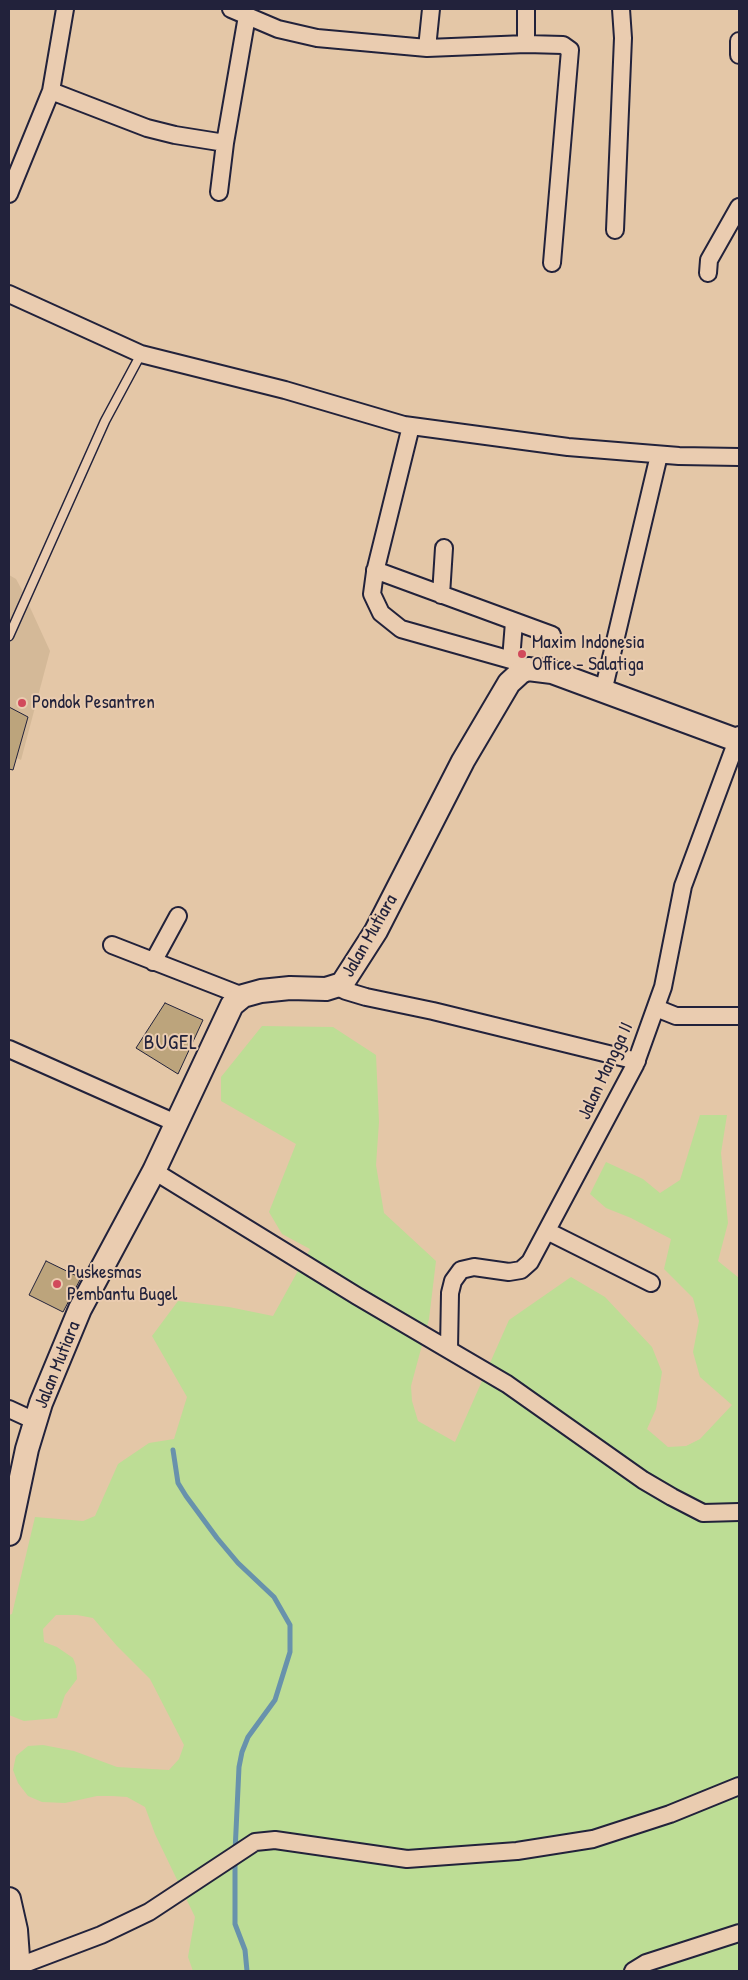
<!DOCTYPE html>
<html>
<head>
<meta charset="utf-8">
<style>
  body { margin:0 }
  #map { position:relative; width:748px; height:1980px; overflow:hidden; background:#e4c7a7; font-family:"Patrick Hand",sans-serif }
  canvas { display:block }
  .frame { position:absolute; inset:0; border:10px solid #22223b; pointer-events:none }
</style>
</head>
<body>
<div id="map">
<canvas width="748" height="1980"></canvas>
<div class="frame"></div>
</div>
<script>
const context = document.querySelector('canvas').getContext('2d');
context.lineJoin = 'round';
function paint(path, color) { context.fillStyle = color; context.fill(path, 'evenodd'); }
const toPath = rows => new Path2D(rows.map(r => 'M' + r).join(''));
function strokePath(path, color, width, dash) { context.strokeStyle = color; context.lineWidth = width; context.lineCap = dash ? 'butt' : 'round'; context.setLineDash(dash || []); context.stroke(path); }
function label(font, color, halo, rows, align = 'center') {
  context.font = font + ' "Patrick Hand",sans-serif'; context.lineWidth = 4; context.setLineDash([]); context.textBaseline = 'middle'; context.strokeStyle = halo; context.fillStyle = color; for (const [text, x, y, turn = 0] of rows) {
    context.save(); context.translate(x, y); context.rotate((+turn || 0) * Math.PI / 180); context.textAlign = isNaN(turn) ? turn : align; if (halo) context.strokeText(text, 0, 0); context.fillText(text, 0, 0); context.restore();
  }
}
paint(toPath([
  [9,575,16,579,22,590,50,651,21,760,9,754]
]), '#d4b998');
paint(toPath([
  [262,1026,333,1027,376,1055,379,1122,376,1165,384,1213,436,1261,429,1319,411,1386,412,1401,418,1421,455,1442,509,1320,571,1277,605,1297,652,1347,662,1372,656,1409,647,1429,668,1447,686,1446,700,1439,732,1405,700,1377,693,1352,699,1321,693,1298,664,1269,671,1239,631,1218,606,1208,590,1194,606,1162,643,1179,660,1193,680,1180,700,1115,727,1115,721,1153,728,1223,718,1261,739,1278,739,1971,193,1971,188,1957,195,1917,155,1834,145,1807,127,1797,112,1796,97,1796,65,1803,42,1802,28,1796,18,1783,13,1770,16,1756,28,1746,43,1745,74,1751,117,1767,169,1770,179,1759,184,1745,150,1679,117,1646,93,1618,77,1615,56,1615,43,1629,44,1642,57,1647,73,1658,76,1666,77,1679,65,1695,57,1718,24,1721,9,1715,9,1615,12,1614,35,1517,83,1521,95,1516,118,1464,149,1443,174,1439,187,1397,152,1336,178,1301,229,1307,273,1316,310,1249,282,1234,269,1212,296,1144,221,1101,221,1077]
]), '#bddd95');
strokePath(toPath([
  [173,1450,178,1483,186,1496,217,1538,238,1563,274,1597,290,1625,290,1652,275,1700,248,1737,242,1752,239,1767,235,1852],
  [235,1860,235,1924,245,1950,247,1971]
]), '#6892ac', 5);
const building = toPath([
  [9,707,28,717,13,770,9,769,9,707],
  [165,1003,203,1020,178,1074,136,1048,165,1003],
  [46,1261,81,1278,63,1312,29,1295,46,1261]
]);
paint(building, '#bca47c');
strokePath(building, '#22223b', 1);
const lane = toPath([
  [9,636,105,421,141,354]
]);
const street = toPath([
  [231,9,278,29,317,38,427,48,526,44],
  [526,9,526,44,563,45,570,50,552,263],
  [427,48,431,9],
  [739,55,739,41],
  [51,91,147,128,175,135,225,143],
  [219,192,225,143,247,16],
  [9,194,51,91,65,9],
  [615,230,623,38,621,9],
  [708,273,709,260,739,207],
  [9,294,141,354,285,390,404,425,568,447,679,456,739,457],
  [411,426,375,572,372,594,381,613,401,629,511,660,528,669],
  [375,570,552,635],
  [441,595,444,548],
  [511,660,514,622],
  [603,692,659,455],
  [112,945,243,996],
  [153,962,178,916],
  [336,986,346,991,366,997,433,1011,637,1061],
  [656,1008,676,1016,739,1016],
  [9,1049,178,1124],
  [154,1171,357,1296,507,1384,643,1480,672,1497,703,1513,739,1512],
  [547,1231,651,1283],
  [449,1349,450,1293,453,1281,461,1270,474,1267,509,1272,521,1270,530,1262,635,1065,663,987,683,886,739,735],
  [9,1409,35,1421],
  [19,1966,101,1935,149,1912,255,1842,275,1840,407,1859,517,1851,593,1839,670,1814,739,1786],
  [633,1971,646,1963,739,1933]
]);
const secondary = toPath([
  [9,1534,27,1449,41,1403,80,1309,154,1171,232,1005,243,996,261,991,290,988,326,989,342,984,376,931,463,761,509,683,521,672,528,669,552,672,739,741],
  [9,1899,16,1930,19,1971]
]);
strokePath(lane, '#22223b', 11);
strokePath(street, '#22223b', 20);
strokePath(secondary, '#22223b', 26);
strokePath(lane, '#eaccb0', 8);
strokePath(street, '#eaccb0', 16);
strokePath(secondary, '#eaccb0', 22);
for (const [x, y, r, color] of [
  [522,654,5,"#d1495b"],
  [22,703,5,"#d1495b"],
  [57,1284,5,"#d1495b"]
]) { const dot = new Path2D(); dot.arc(x, y, r, 0, 2 * Math.PI); context.fillStyle = color; context.fill(dot); strokePath(dot, '#eaccb0', 2); }
label('19px', '#22223b', '#eaccb0', [
  ["Maxim Indonesia",532,643],
  ["Office - Salatiga",532,665],
  ["Pondok Pesantren",32,703],
  ["Puskesmas",67,1273],
  ["Pembantu Bugel",67,1295]
], 'left');
label('19px', '#22223b', '#eaccb0', [
  ["Jalan Mutiara",370,936,-60],
  ["Jalan Mangga II",606,1071,-65],
  ["Jalan Mutiara",58,1365,-68]
]);
context.letterSpacing = '1px';
label('21px', '#22223b', '#eaccb0', [
  ["BUGEL",171,1043]
]);
context.letterSpacing = '0px';
</script>
</body>
</html>
